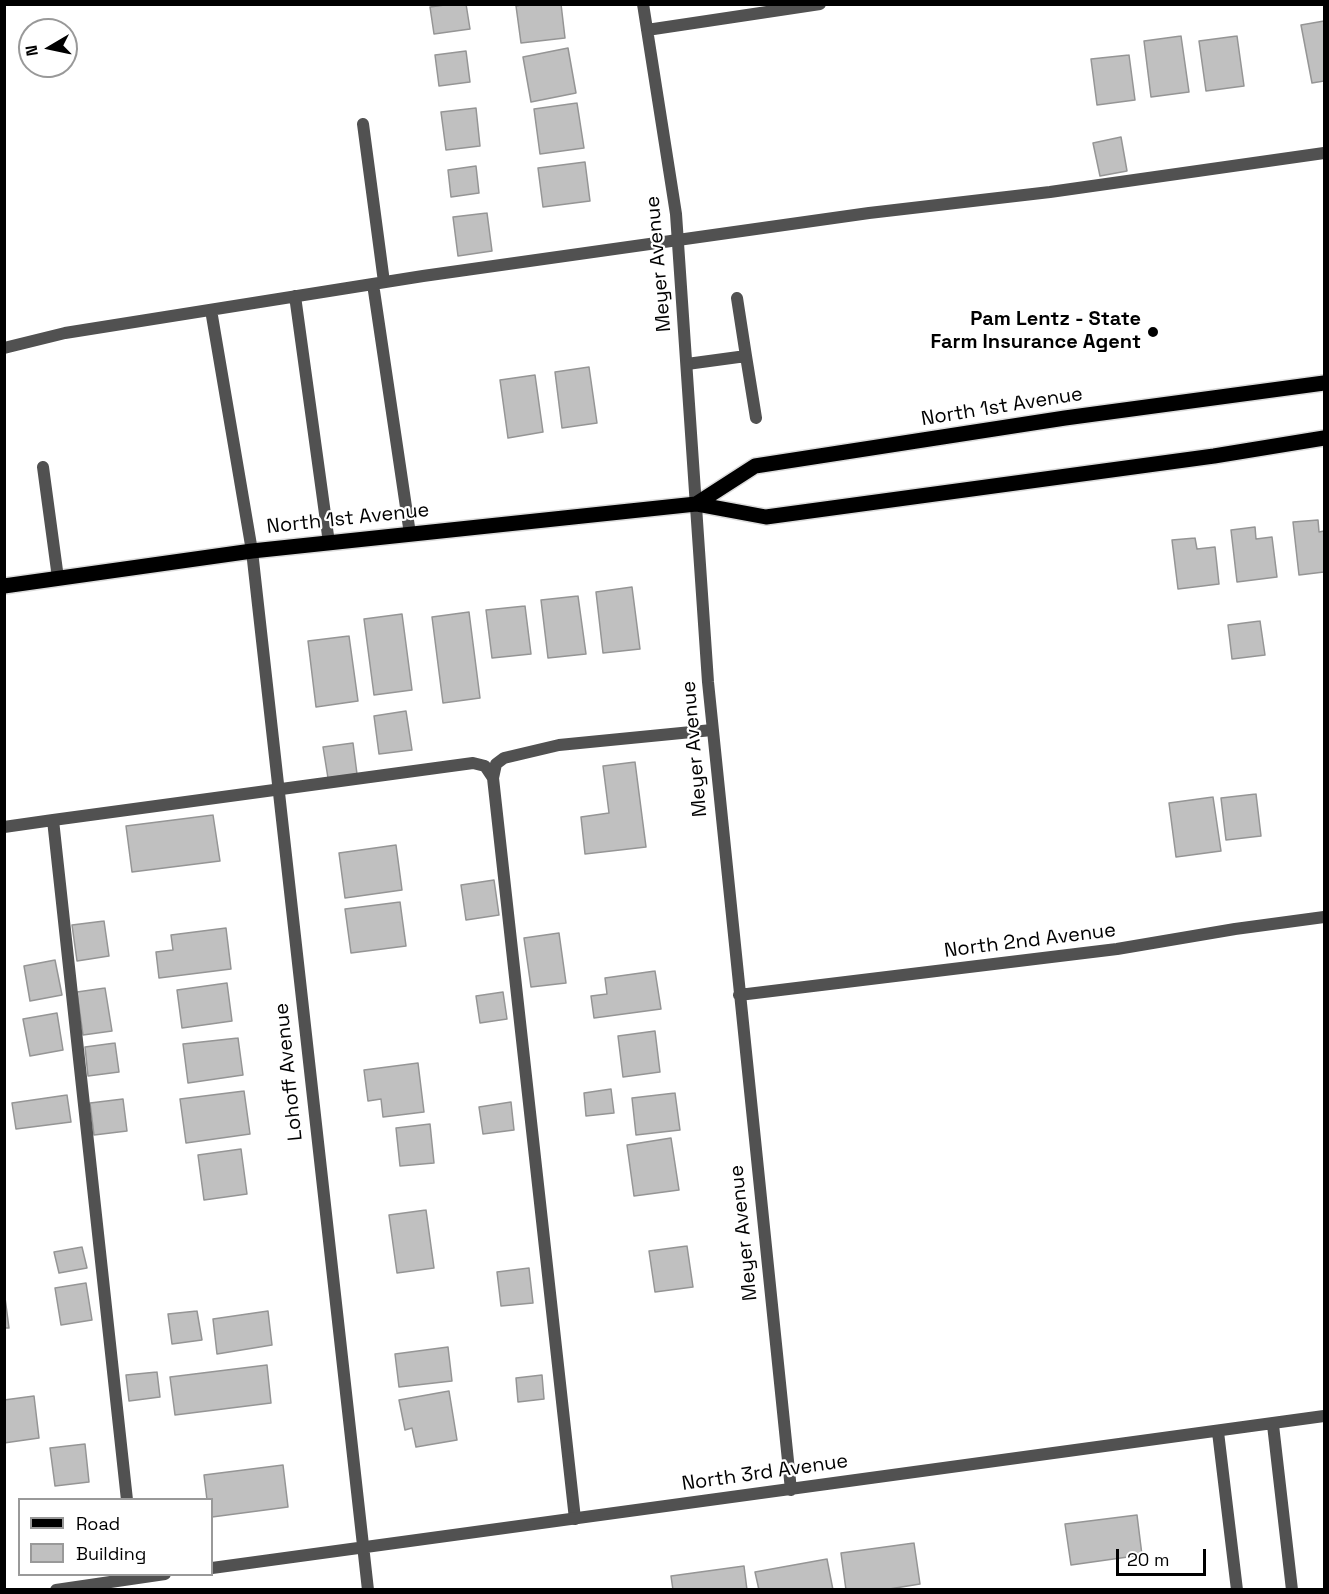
<!DOCTYPE html>
<html>
<head>
<meta charset="utf-8">
<style>
  body { margin:0 }
  #map { position:relative; width:1329px; height:1594px; overflow:hidden; background:#fff; font-family:"Space Grotesk",sans-serif }
  canvas { display:block }
  .frame { position:absolute; inset:0; border:6px solid #000; pointer-events:none }
  .legend { position:absolute; left:18px; top:1498px; width:195px; height:78px; box-sizing:border-box; background:#fff; border:2px solid #999; margin:0; padding:8px 10px; list-style:none; font-size:18px; color:#000 }
  .legend li { display:flex; align-items:center; gap:12px; height:30px }
  .legend b { width:30px; border:2px solid #999 }
  .north { position:absolute; left:18px; top:18px; width:60px; height:60px; box-sizing:border-box; background:#fff; border:2px solid #999; border-radius:50%; rotate:261deg; font-size:16px; font-weight:700; line-height:24px; text-align:center; color:#000 }
  .north::after { content:''; display:block; margin:auto; width:21px; height:27px; background:#000; clip-path:polygon(50% 0,100% 100%,50% 72%,0 100%) }
  .scale { position:absolute; left:1116px; top:1549px; width:90px; height:27px; box-sizing:border-box; border:3px solid #000; border-top:0; padding-left:8px; font-size:18px; line-height:21px; white-space:nowrap; color:#000; -webkit-text-stroke:4px #fff; paint-order:stroke }
</style>
</head>
<body>
<div id="map">
<canvas width="1329" height="1594"></canvas>
<div class="frame"></div>
<ul class="legend">
<li><b style="height:8px;background:#000"></b>Road</li>
<li><b style="height:16px;background:#c0c0c0"></b>Building</li>
</ul>
<div class="north">N</div>
<div class="scale">20 m</div>
</div>
<script>
const context = document.querySelector('canvas').getContext('2d');
context.lineJoin = 'round';
function paint(path, color) { context.fillStyle = color; context.fill(path, 'evenodd'); }
const toPath = rows => new Path2D(rows.map(r => 'M' + r).join(''));
function strokePath(path, color, width, dash) { context.strokeStyle = color; context.lineWidth = width; context.lineCap = dash ? 'butt' : 'round'; context.setLineDash(dash || []); context.stroke(path); }
function label(font, color, halo, rows, align = 'center') {
  context.font = font + ' "Space Grotesk",sans-serif'; context.lineWidth = 4.5; context.setLineDash([]); context.textBaseline = 'middle'; context.strokeStyle = halo; context.fillStyle = color; for (const [text, x, y, turn = 0] of rows) {
    context.save(); context.translate(x, y); context.rotate((+turn || 0) * Math.PI / 180); context.textAlign = isNaN(turn) ? turn : align; if (halo) context.strokeText(text, 0, 0); context.fillText(text, 0, 0); context.restore();
  }
}
const building = toPath([
  [452,4,466,4,470,29,434,34,430,7,452,4],
  [526,4,561,4,565,38,521,43,516,6,526,4],
  [1324,21,1324,81,1312,83,1301,25,1324,21],
  [1181,36,1189,92,1151,97,1144,41,1181,36],
  [1237,36,1244,86,1206,91,1199,41,1237,36],
  [568,48,576,93,531,102,523,57,568,48],
  [466,51,470,82,439,86,435,55,466,51],
  [1129,55,1135,100,1097,105,1091,59,1129,55],
  [577,103,584,148,540,154,534,109,577,103],
  [476,108,480,146,446,150,441,112,476,108],
  [1121,137,1127,171,1100,176,1093,143,1121,137],
  [585,162,590,201,543,207,538,168,585,162],
  [476,166,479,193,451,197,448,170,476,166],
  [487,213,492,251,458,256,453,217,487,213],
  [589,367,597,423,562,428,555,372,589,367],
  [535,375,543,432,508,438,500,380,535,375],
  [1318,520,1319,532,1324,531,1324,572,1299,575,1293,522,1318,520],
  [1255,527,1256,539,1272,537,1277,577,1237,582,1231,530,1255,527],
  [1195,538,1197,549,1215,547,1219,584,1178,589,1172,540,1195,538],
  [632,587,640,649,603,653,596,592,632,587],
  [578,596,586,654,548,658,541,600,578,596],
  [525,606,531,654,492,658,486,610,525,606],
  [469,612,480,698,443,703,432,617,469,612],
  [402,614,412,690,374,695,364,619,402,614],
  [1260,621,1265,655,1232,659,1228,625,1260,621],
  [349,636,358,701,316,707,308,641,349,636],
  [406,711,412,750,379,754,374,716,406,711],
  [353,743,357,774,328,778,323,747,353,743],
  [635,762,646,847,585,854,581,817,609,813,603,766,635,762],
  [1256,794,1261,836,1226,840,1221,798,1256,794],
  [1213,797,1221,851,1176,857,1169,803,1213,797],
  [213,815,220,861,132,872,126,826,213,815],
  [396,845,402,890,345,898,339,853,396,845],
  [494,880,499,915,466,920,461,885,494,880],
  [400,902,406,946,351,953,345,909,400,902],
  [104,921,109,956,77,961,72,925,104,921],
  [226,928,231,969,159,978,156,952,173,950,171,935,226,928],
  [559,933,566,983,531,987,524,938,559,933],
  [55,960,62,995,30,1001,24,966,55,960],
  [655,971,661,1009,594,1018,591,996,607,994,605,978,655,971],
  [227,983,232,1021,182,1028,177,990,227,983],
  [105,988,112,1031,83,1035,77,992,105,988],
  [503,992,507,1019,480,1023,476,996,503,992],
  [57,1013,63,1050,30,1056,23,1019,57,1013],
  [655,1031,660,1072,623,1077,618,1036,655,1031],
  [238,1038,243,1075,188,1083,183,1044,238,1038],
  [115,1043,119,1072,88,1076,85,1047,115,1043],
  [418,1063,424,1112,383,1117,381,1099,368,1101,364,1070,418,1063],
  [611,1089,614,1113,586,1116,584,1093,611,1089],
  [244,1091,250,1134,186,1143,180,1099,244,1091],
  [675,1093,680,1130,636,1135,632,1098,675,1093],
  [67,1095,71,1122,16,1129,12,1103,67,1095],
  [123,1099,127,1131,94,1135,90,1103,123,1099],
  [511,1102,514,1130,483,1134,479,1107,511,1102],
  [430,1124,434,1163,400,1166,396,1128,430,1124],
  [671,1138,679,1190,634,1196,627,1145,671,1138],
  [241,1149,247,1194,204,1200,198,1155,241,1149],
  [426,1210,434,1268,397,1273,389,1215,426,1210],
  [687,1246,693,1287,655,1292,649,1251,687,1246],
  [82,1247,87,1268,59,1273,54,1252,82,1247],
  [529,1268,533,1303,501,1306,497,1272,529,1268],
  [86,1283,92,1320,61,1325,55,1288,86,1283],
  [4,1290,9,1328,4,1328,4,1290],
  [197,1311,202,1340,172,1344,168,1314,197,1311],
  [268,1311,272,1345,217,1354,213,1319,268,1311],
  [448,1347,452,1381,399,1387,395,1354,448,1347],
  [267,1365,271,1403,175,1415,170,1377,267,1365],
  [157,1372,160,1397,129,1401,126,1375,157,1372],
  [542,1375,544,1399,518,1402,516,1378,542,1375],
  [449,1391,457,1440,416,1447,412,1428,405,1430,399,1400,449,1391],
  [34,1396,39,1438,4,1443,4,1400,34,1396],
  [85,1444,89,1482,55,1486,50,1448,85,1444],
  [283,1465,288,1507,212,1517,212,1500,207,1500,204,1475,283,1465],
  [1137,1515,1142,1555,1071,1565,1065,1524,1137,1515],
  [914,1543,920,1584,883,1590,846,1590,841,1553,914,1543],
  [827,1559,833,1590,759,1590,755,1572,827,1559],
  [744,1566,747,1590,673,1590,671,1576,744,1566]
]);
paint(building, '#c0c0c0');
strokePath(building, '#959595', 1.5);
const primary = toPath([
  [696,504,755,466,1065,418,1324,383],
  [4,586,252,551,696,504,766,517,1214,456,1324,438]
]);
strokePath(primary, '#dbdbdb', 18);
strokePath(toPath([
  [363,124,384,282],
  [373,284,410,534],
  [295,296,329,543],
  [737,298,746,356],
  [211,310,252,551],
  [4,348,65,333,423,276,869,213,1050,192,1324,153],
  [687,364,746,356,756,418],
  [43,467,58,578],
  [493,778,496,764,504,758,559,745,712,730],
  [4,827,53,820],
  [127,1500,53,820,473,763,485,766,493,778,575,1519]
]), '#515151', 12);
strokePath(toPath([
  [643,4,676,214,708,682,791,1490],
  [647,30,820,4],
  [252,551,368,1590],
  [739,995,1117,949,1235,929,1324,917],
  [1273,1425,1292,1590],
  [1218,1432,1237,1590],
  [212,1568,1324,1416],
  [56,1590,165,1574]
]), '#515151', 12);
strokePath(primary, '#000', 15);
for (const [x, y, r, color] of [
  [1153,332,6,"#000"]
]) { const dot = new Path2D(); dot.arc(x, y, r, 0, 2 * Math.PI); context.fillStyle = color; context.fill(dot); strokePath(dot, '#fff', 2); }
label('20px', '#000', '#fff', [
  ["Meyer Avenue",659,264,-95],
  ["North 1st Avenue",1002,407,-9],
  ["North 1st Avenue",348,519,-6],
  ["Meyer Avenue",695,749,-95],
  ["North 2nd Avenue",1030,941,-7],
  ["Lohoff Avenue",289,1072,-96],
  ["Meyer Avenue",744,1233,-96],
  ["North 3rd Avenue",765,1473,-8]
]);
label('bold 20px', '#000', '#fff', [
  ["Pam Lentz - State",1141,320],
  ["Farm Insurance Agent",1141,343]
], 'right');
</script>
</body>
</html>
